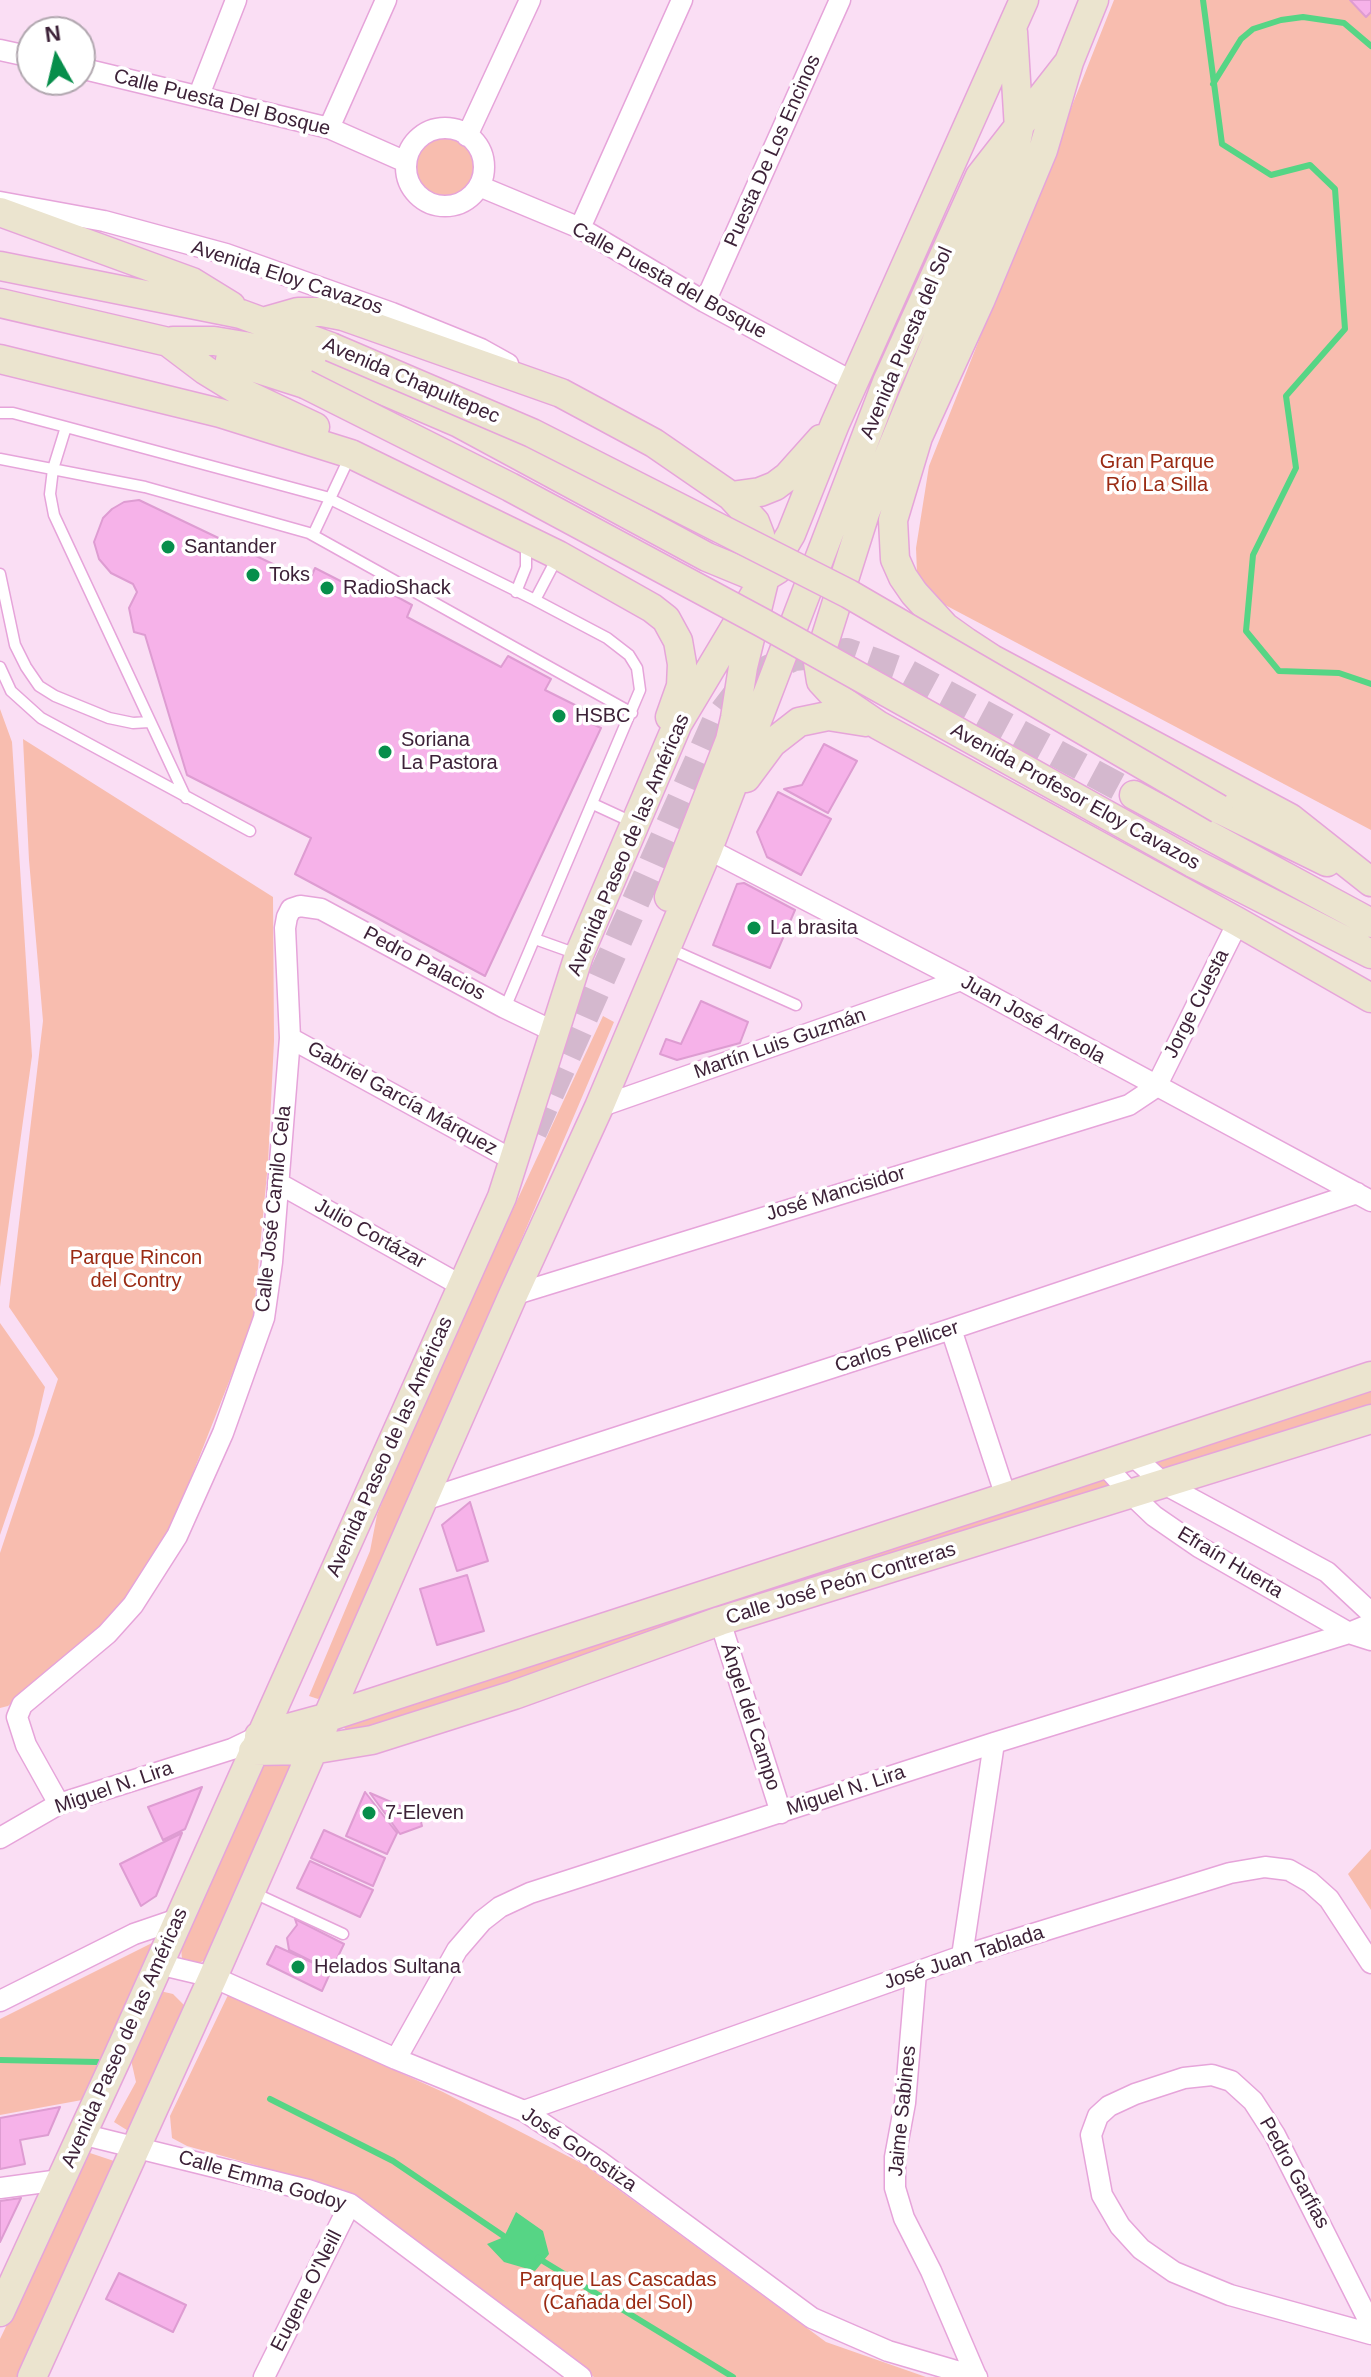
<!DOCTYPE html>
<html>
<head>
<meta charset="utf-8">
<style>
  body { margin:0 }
  #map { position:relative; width:1371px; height:2377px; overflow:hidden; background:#fadef4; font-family:Helvetica,sans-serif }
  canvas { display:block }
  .north { position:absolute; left:16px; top:16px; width:80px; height:80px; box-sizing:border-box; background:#fff; border:2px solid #b1a7af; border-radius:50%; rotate:352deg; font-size:22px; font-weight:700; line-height:32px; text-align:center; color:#3d2238 }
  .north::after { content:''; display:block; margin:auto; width:28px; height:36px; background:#078e4b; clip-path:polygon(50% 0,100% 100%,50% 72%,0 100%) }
</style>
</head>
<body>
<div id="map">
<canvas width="1371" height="2377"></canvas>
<div class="north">N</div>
</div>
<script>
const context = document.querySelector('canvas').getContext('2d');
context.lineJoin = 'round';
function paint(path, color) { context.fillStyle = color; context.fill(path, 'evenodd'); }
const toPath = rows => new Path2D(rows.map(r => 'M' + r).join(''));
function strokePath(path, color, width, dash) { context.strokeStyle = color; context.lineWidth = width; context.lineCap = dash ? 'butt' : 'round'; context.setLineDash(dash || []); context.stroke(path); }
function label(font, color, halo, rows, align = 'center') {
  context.font = font + ' Helvetica,sans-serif'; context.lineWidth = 7; context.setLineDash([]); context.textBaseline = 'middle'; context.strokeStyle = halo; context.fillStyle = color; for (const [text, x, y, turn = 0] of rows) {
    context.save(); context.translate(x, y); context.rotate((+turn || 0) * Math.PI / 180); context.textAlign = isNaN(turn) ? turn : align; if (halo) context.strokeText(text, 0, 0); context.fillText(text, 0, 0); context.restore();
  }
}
paint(toPath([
  [1114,0,1371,0,1371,830,930,597,917,573,916,548,929,466],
  '413 168a32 32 0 1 1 64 0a32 32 0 1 1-64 0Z',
  [0,709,12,742,32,1056,0,1287],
  [23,739,273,897,274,1041,268,1163,253,1321,172,1526,120,1610,8,1706,0,1708,0,1553,58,1379,9,1307,43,1021,29,860],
  [603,1016,614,1022,442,1426,324,1695,318,1699,309,1696,370,1551,377,1515,447,1342,453,1338],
  [0,1323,45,1387,34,1435,0,1535],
  [1371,1389,1371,1405,1157,1471,1151,1456],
  [1104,1470,1115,1486,345,1735,344,1715],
  [267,1755,297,1755,206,1959,196,1965,187,1963,182,1959,181,1948],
  [1371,1849,1371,1910,1348,1874],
  [152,1943,82,2100,0,2115,0,2019],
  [160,1991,173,1994,185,2006,130,2132,114,2122,136,2082,131,2060],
  [228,1995,443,2092,585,2165,826,2342,926,2377,594,2377,344,2190,187,2146,172,2138,170,2116],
  [90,2153,117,2162,21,2377,0,2377,0,2339]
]), '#f8bdaf');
paint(toPath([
  [516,2212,543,2231,549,2254,535,2271,504,2262,487,2244,504,2237]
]), '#56d585');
strokePath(toPath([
  [1203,0,1222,144,1271,175,1310,165,1335,189,1345,329,1286,396,1296,468,1253,555,1246,631,1279,671,1339,673,1371,684],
  [1213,84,1241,39,1253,29,1281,20,1303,17,1344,23,1371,46],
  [0,2060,98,2062],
  [270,2099,393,2161,508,2239],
  [538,2258,733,2377]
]), '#56d585', 6);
const building = toPath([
  [1350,0,1371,0,1371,12,1366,17,1350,0],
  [139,500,298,576,312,575,315,568,362,592,368,581,412,605,407,617,501,667,508,656,551,679,545,690,587,711,584,720,601,728,485,976,295,874,311,838,187,775,145,635,134,632,129,608,137,592,133,584,111,573,99,559,94,542,103,518,112,509,124,502,139,500],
  [824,744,857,761,828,813,784,789,802,785,824,744],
  [778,792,831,819,801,875,767,857,757,832,778,792],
  [744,883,795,910,770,968,713,945,737,884,744,883],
  [701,1001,748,1022,740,1043,677,1060,660,1054,666,1039,681,1044,701,1001],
  [470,1502,488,1561,457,1571,442,1525,470,1502],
  [467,1575,484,1631,437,1645,420,1589,467,1575],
  [202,1787,185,1829,163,1840,148,1807,202,1787],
  [365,1792,397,1833,387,1854,346,1836,365,1792],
  [370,1793,419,1814,422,1826,400,1834,370,1793],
  [324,1830,385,1858,373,1886,311,1858,324,1830],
  [182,1833,156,1896,141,1906,120,1864,182,1833],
  [310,1861,373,1890,360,1917,297,1888,310,1861],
  [295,1919,344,1944,331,1971,289,1950,287,1938,297,1925,295,1919],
  [276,1946,331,1971,322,1991,267,1964,276,1946],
  [60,2107,48,2135,20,2140,25,2164,0,2169,0,2118,60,2107],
  [21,2198,0,2242,0,2201,21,2198],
  [119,2273,186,2305,173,2332,106,2299,119,2273]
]);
paint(building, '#f6b2e9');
strokePath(building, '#de9cd2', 2);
strokePath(toPath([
  [533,1132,716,721,749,678,794,657,847,652,907,673,1134,795]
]), '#d4b8ce', 28, [28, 14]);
const lane = toPath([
  [0,413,13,413,66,427,326,497,535,600,607,638,629,655,637,668,640,690,505,1008],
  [66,427,53,469,50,494,54,515,186,798],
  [0,459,145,487,309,533,632,713],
  [313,535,350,456],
  [0,574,15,645,26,667,39,686,55,696,109,718,133,723,149,722],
  [516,592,526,567,526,542],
  [535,600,558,556],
  [0,667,11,691,41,718,250,831],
  [593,804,632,822],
  [535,939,577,954],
  [668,948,796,1005],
  [252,1892,343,1934]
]);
const street = toPath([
  [0,50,32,57],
  [80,68,329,128,406,162],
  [199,95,236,0],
  [329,128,386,0],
  '406 167a39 39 0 1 1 78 0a39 39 0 1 1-78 0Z',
  [467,136,530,0],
  [479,186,580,228,705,302,855,383],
  [0,202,104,221,226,254,392,313,481,349,508,364],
  [580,228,682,0],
  [705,302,840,0],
  [708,849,961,980,1371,1201],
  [290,1038,513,1160],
  [599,1107,961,980],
  [278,1183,462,1286],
  [513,1295,1129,1105,1156,1087,1238,922],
  [951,1329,1006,1497],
  [1131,1454,1164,1484,1327,1572,1371,1613],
  [1104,1464,1131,1494,1154,1516,1199,1547,1349,1633,1371,1640],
  [421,1501,951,1329,1357,1193],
  [720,1621,781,1813],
  [59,1804,26,1745,17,1717,22,1705,107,1634,133,1605,177,1536,223,1433,264,1318,272,1262,290,1038,285,928,287,917,291,909,300,906,321,909,505,1008,555,1032],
  [0,1838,59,1804,232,1749,259,1736],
  [962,1956,994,1743],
  [158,1964,213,1977,396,2059,524,2111,599,2161,812,2318,888,2351,977,2377],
  [916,1973,905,2103,895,2157,895,2188,904,2218,931,2271,976,2376],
  [0,2001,134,1934,178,1919],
  [396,2059,457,1950,482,1921,500,1907,530,1893,994,1743,1349,1633,1371,1624],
  [524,2111,962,1956,1230,1873,1265,1867,1289,1870,1310,1882,1329,1899,1371,1963],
  [81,2134,308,2190,350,2204,581,2377],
  [0,2188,60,2180],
  [1371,2325,1275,2135,1253,2101,1231,2081,1212,2075,1184,2078,1135,2094,1109,2106,1098,2116,1091,2135,1102,2195,1120,2226,1141,2249,1174,2272,1230,2295,1371,2334],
  [264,2377,350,2204]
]);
const secondary = toPath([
  [1094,0,1069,62,1043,150,980,301,918,437,893,520,895,559,903,577,914,593,945,627,966,642,992,659,1290,818,1371,882],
  [1013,32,1019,129,1011,168,974,250,865,513,818,662,821,681,834,695,878,725,1238,922,1371,998],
  [0,212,192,282,231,306],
  [0,266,241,314,331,347],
  [0,303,190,347],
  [263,322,298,312,322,312,343,316,561,393,654,443,731,496,755,522,760,535,765,577,743,667,735,718,730,740,669,897],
  [173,341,214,341,244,346,288,356,345,374,459,423,707,557,758,578,765,577,778,569],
  [168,342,205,370,241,392,315,427],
  [0,359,220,413,351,454,558,555,652,608,666,619,678,641,682,664,681,686,670,717],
  [230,360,305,384],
  [731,496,760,492,775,486,787,477,821,439],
  [746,778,772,743,799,722,828,716,866,722],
  [1134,795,1371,923],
  [1219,809,1327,862],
  [1193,863,1371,954],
  [259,1736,325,1718,1006,1497,1371,1376],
  [253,1751,311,1750,372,1740,514,1695,720,1621,1371,1419],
  [0,2312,117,2058,502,1197,579,955,678,723,791,534,835,424,1024,0],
  [32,2377,213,1977,513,1295,599,1107,708,849,887,382,980,176,1069,62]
]);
strokePath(lane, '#e6a4da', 13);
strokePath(street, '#e6a4da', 23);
strokePath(secondary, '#e6a4da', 31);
strokePath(lane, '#fff', 10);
strokePath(street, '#fff', 20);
strokePath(secondary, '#ebe4cf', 28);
const secondaryBridge = toPath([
  [331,347,532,433,849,594,1219,809],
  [305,384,510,487,763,623,1193,863]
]);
strokePath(secondaryBridge, '#e6a4da', 31, []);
strokePath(secondaryBridge, '#ebe4cf', 28);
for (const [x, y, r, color] of [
  [168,547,8,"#078e4b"],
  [253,575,8,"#078e4b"],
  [327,588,8,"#078e4b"],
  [559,716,8,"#078e4b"],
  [385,752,8,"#078e4b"],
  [754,928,8,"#078e4b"],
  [369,1813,8,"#078e4b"],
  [298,1967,8,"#078e4b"]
]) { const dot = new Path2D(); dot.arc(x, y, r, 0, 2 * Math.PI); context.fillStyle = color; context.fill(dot); strokePath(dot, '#fff', 3); }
label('20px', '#3d2238', '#fff', [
  ["Calle Puesta Del Bosque",222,103,14],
  ["Puesta De Los Encinos",773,151,-66],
  ["Avenida Eloy Cavazos",287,278,18],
  ["Calle Puesta del Bosque",669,281,29],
  ["Avenida Puesta del Sol",907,343,-67],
  ["Avenida Chapultepec",411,381,23],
  ["Avenida Profesor Eloy Cavazos",1075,797,29],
  ["Avenida Paseo de las Américas",629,845,-67],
  ["Pedro Palacios",424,964,28],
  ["Jorge Cuesta",1197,1004,-63],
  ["Juan José Arreola",1033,1020,29],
  ["Martín Luis Guzmán",780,1044,-19],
  ["Gabriel García Márquez",402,1099,29],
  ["José Mancisidor",836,1194,-17],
  ["Calle José Camilo Cela",274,1209,-84],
  ["Julio Cortázar",370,1234,29],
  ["Carlos Pellicer",897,1347,-18],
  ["Avenida Paseo de las Américas",390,1447,-66],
  ["Efraín Huerta",1230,1563,31],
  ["Calle José Peón Contreras",841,1584,-17],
  ["Ángel del Campo",750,1717,72],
  ["Miguel N. Lira",114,1788,-19],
  ["Miguel N. Lira",846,1791,-18],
  ["José Juan Tablada",964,1958,-18],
  ["Avenida Paseo de las Américas",125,2038,-66],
  ["Jaime Sabines",903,2111,-84],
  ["José Gorostiza",579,2150,34],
  ["Pedro Garfias",1294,2173,61],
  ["Calle Emma Godoy",262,2181,16],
  ["Eugene O'Neill",307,2291,-63]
]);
label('20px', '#9a2a13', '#fff', [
  ["Gran Parque",1157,462],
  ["Río La Silla",1157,485],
  ["Parque Rincon",136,1258],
  ["del Contry",136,1281],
  ["Parque Las Cascadas",618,2280],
  ["(Cañada del Sol)",618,2303]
]);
label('20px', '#3d2238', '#fff', [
  ["Santander",184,547],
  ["Toks",269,575],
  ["RadioShack",343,588],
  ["HSBC",575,716],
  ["Soriana",401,740],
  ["La Pastora",401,763],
  ["La brasita",770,928],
  ["7-Eleven",385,1813],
  ["Helados Sultana",314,1967]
], 'left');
</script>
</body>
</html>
